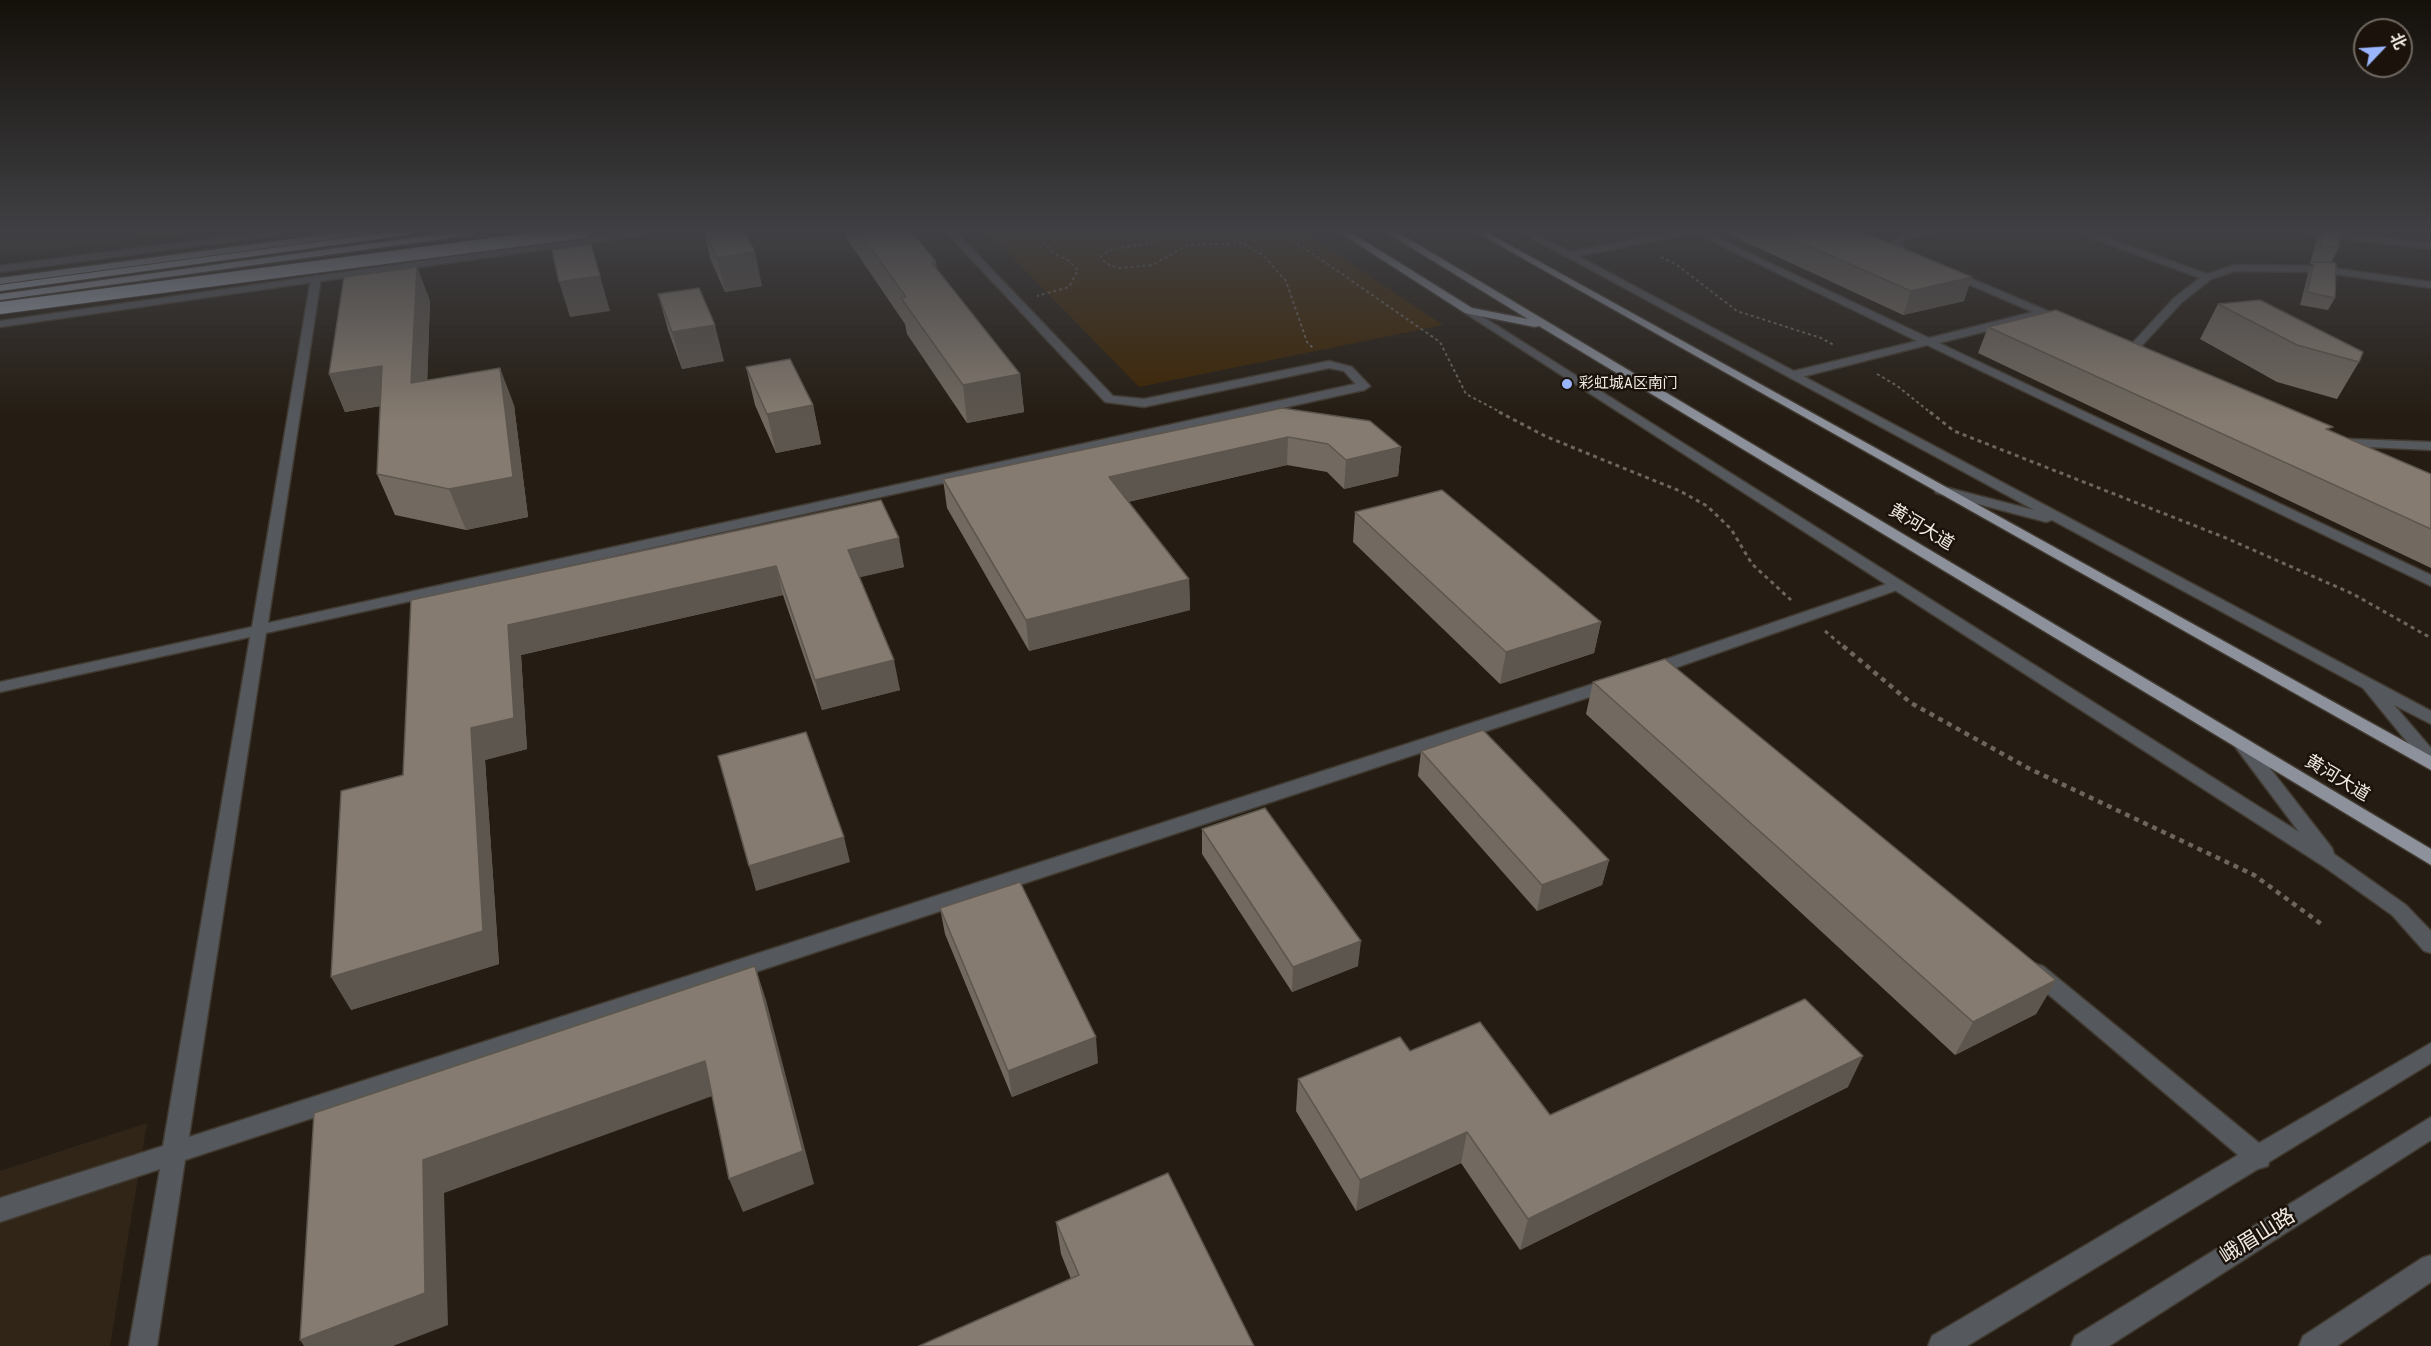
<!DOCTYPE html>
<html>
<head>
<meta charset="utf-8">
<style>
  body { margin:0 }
  #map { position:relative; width:2431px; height:1346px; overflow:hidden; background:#251d13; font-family:"Roboto Condensed","Noto Sans SC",sans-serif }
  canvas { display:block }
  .north { position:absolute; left:2353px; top:18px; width:60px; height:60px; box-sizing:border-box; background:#1b130b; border:2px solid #706961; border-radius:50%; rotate:65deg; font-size:16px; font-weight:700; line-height:24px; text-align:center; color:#efeae3 }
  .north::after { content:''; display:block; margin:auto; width:21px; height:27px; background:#99b5fd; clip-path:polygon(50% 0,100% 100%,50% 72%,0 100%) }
</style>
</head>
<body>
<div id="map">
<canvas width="2431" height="1346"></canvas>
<div class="north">北</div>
</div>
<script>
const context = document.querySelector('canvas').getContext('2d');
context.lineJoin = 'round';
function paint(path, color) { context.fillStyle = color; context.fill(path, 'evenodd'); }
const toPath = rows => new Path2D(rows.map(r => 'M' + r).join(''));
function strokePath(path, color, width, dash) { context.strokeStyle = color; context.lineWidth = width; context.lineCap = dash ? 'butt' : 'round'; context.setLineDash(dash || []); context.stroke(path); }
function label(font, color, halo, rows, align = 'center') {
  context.font = font + ' "Roboto Condensed","Noto Sans SC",sans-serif'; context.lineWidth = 5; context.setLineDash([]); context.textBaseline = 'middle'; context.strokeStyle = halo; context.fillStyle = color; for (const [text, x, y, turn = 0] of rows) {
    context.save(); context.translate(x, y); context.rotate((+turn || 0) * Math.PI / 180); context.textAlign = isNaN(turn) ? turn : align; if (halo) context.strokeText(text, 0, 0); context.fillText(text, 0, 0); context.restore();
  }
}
paint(toPath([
  [0,232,190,232,0,257],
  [147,1123,110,1346,0,1346,0,1171]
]), '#312517');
paint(toPath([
  [988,232,1304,232,1443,325,1139,387]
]), '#3e2502');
const service = toPath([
  [262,232,285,232,280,235,0,272,0,266,262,232],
  [626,232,648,232,643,235,0,327,0,321,626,232],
  [946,232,956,232,1113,396,1144,399,1329,361,1352,367,1370,386,1364,390,1360,389,1344,371,1329,368,1144,407,1105,402,946,232],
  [1521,232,1532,232,1570,252,1673,232,1689,232,1685,235,1578,256,2431,711,2431,724,2394,705,2431,748,2431,766,2425,764,2363,688,2052,520,2046,522,1936,493,1934,490,1941,486,2034,510,1521,232],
  [1469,308,2299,832,2233,744,2236,740,2242,738,2248,740,2332,848,2334,854,2406,905,2431,931,2431,953,2424,951,2392,915,2326,868,1465,313,1464,311,1469,308],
  [2036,964,2043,966,2259,1143,2431,1043,2431,1063,2269,1162,2268,1166,2258,1169,1967,1346,1928,1346,1932,1336,2238,1155,2029,978,2025,972,2029,966,2036,964]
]);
const minor = toPath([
  [1693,232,1704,232,1929,338,2033,312,1947,275,1946,273,1951,270,2069,320,2070,322,2065,325,2043,317,1939,343,2431,575,2431,586,1927,345,1794,379,1790,378,1790,372,1917,341,1693,232],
  [1917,232,1934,232,1906,239,1901,243,1905,249,1920,256,1920,260,1916,261,1899,253,1891,243,1900,235,1917,232],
  [2080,232,2092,232,2207,274,2234,265,2320,266,2431,282,2431,288,2320,272,2235,271,2211,279,2182,302,2135,353,2131,354,2125,351,2127,349,2174,298,2200,278,2081,234,2080,232],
  [2309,232,2334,232,2431,243,2431,249,2314,235,2309,232],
  [316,275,321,278,268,623,1364,382,1370,386,1364,390,266,633,189,1137,1605,680,1611,679,1617,680,1619,684,1617,688,185,1160,157,1346,129,1346,160,1169,0,1222,0,1198,163,1146,250,637,0,692,0,682,252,627,311,278,316,275],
  [2350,439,2431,442,2431,450,2345,446,2344,443,2350,439],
  [1898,580,1903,582,1906,585,1903,588,1655,675,1649,676,1641,671,1643,667,1898,580]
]);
const tertiary = toPath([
  [2431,1117,2431,1140,2109,1346,2071,1346,2075,1336,2431,1117],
  [2431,1255,2431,1282,2337,1346,2299,1346,2303,1336,2422,1258,2431,1255]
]);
const primary = toPath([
  [344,232,367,232,362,235,0,284,0,278,344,232],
  [1339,232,1350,232,1472,308,1528,319,1386,232,1397,232,2431,849,2431,865,1539,326,1535,327,1465,313,1339,232],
  [1476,232,1486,232,2431,756,2431,770,1476,232]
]);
const trunk = toPath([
  [455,232,477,232,472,235,0,300,0,294,455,232]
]);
const motorway = toPath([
  [389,232,413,232,408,235,0,291,0,285,389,232]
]);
strokePath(service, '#413a30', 3);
strokePath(minor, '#413a30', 3);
strokePath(tertiary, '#413a30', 3);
strokePath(primary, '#413a30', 3);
strokePath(trunk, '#413a30', 3);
strokePath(motorway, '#413a30', 2);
strokePath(toPath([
  [1037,232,1038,237,1054,253,1069,261,1078,270,1069,287,1037,296],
  [1169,232,1151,243,1113,249,1101,256,1105,263,1118,268,1153,265,1187,245,1243,243],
  [1223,232,1263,255,1286,281,1307,342,1314,349],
  [1276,232,1306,249,1440,342,1466,394,1502,413],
  [1661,257,1677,265,1737,311,1821,338,1834,345],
  [1877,374,1896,385,1931,413]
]), '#6c665d', 2, [3, 3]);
strokePath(toPath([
  [1499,412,1547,437,1680,491,1707,506,1731,529,1752,564,1791,600],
  [1930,412,1954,431,2226,538,2353,594,2431,638],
  [1825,631,1845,648]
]), '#6c665d', 3, [4, 4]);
strokePath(toPath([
  [1843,646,1911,703,2028,768,2254,875,2324,926]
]), '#6c665d', 4.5, [5, 5]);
paint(service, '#55585d');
paint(minor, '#55585d');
paint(tertiary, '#55585d');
paint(primary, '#8c919c');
paint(trunk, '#979ca9');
paint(motorway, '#a2a8b6');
const motorwayBridge = toPath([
  [0,308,584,232]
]);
strokePath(motorwayBridge, '#413a30', 14, []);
strokePath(motorwayBridge, '#a2a8b6', 12);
paint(toPath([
  [704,232,744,232,762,286,725,292,711,261],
  [845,232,912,232,936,262,937,270,1020,374,1024,412,967,423,907,334,905,324,847,239],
  [1724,232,1863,232,1964,301,1903,315],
  [2320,232,2339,232,2339,247,2331,263,2335,298,2328,310,2300,305,2308,274,2313,264,2310,264,2317,238],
  [417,267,430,301,427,380,514,405,528,517,466,530,395,515,377,474,380,406,345,412,329,374],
  [658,294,724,361,682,369,668,330],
  [2218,304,2359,362,2337,399,2277,382,2200,339],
  [1988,327,2331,431,2431,474,2431,568,1978,353],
  [746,367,813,405,821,444,776,453,755,405],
  [1282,408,1401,447,1398,476,1344,489,1327,472,1287,465,1128,502,1189,579,1190,610,1029,651,947,508,943,479],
  [881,500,904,567,859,577,900,690,822,710,783,595,521,655,527,749,485,760,499,964,351,1010,403,775,411,600],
  [1355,512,1601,622,1594,653,1500,684,1353,542],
  [1593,682,2056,980,2036,1014,1955,1055,1586,714],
  [1421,751,1609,860,1602,885,1537,911,1418,776],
  [1202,829,1358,966,1292,992,1202,854],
  [940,908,1098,1063,1012,1097,945,934],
  [1410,1051,1550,1115,1848,1087,1520,1250,1461,1163,1356,1211,1296,1111,1298,1079],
  [1056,1222,1254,1346,1071,1279,1061,1254]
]), '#726a60');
paint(toPath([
  [591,244,610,311,570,317,559,282],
  [755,252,762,286,725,292,717,258],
  [936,262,941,296,932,263],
  [417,267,430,301,426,421,411,383],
  [1972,277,1964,301,1903,315,1911,291],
  [715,325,724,361,682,369,672,332],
  [382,366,398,403,345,412,329,374],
  [500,368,514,405,528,517,466,530,449,489],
  [1020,374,1024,412,967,423,963,385],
  [813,405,821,444,776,453,767,414],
  [1288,437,1287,465,1110,506,1109,477],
  [1401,447,1398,476,1344,489,1346,460],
  [899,538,904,567,853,579,848,550],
  [776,566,783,595,521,655,527,749,485,760,499,964,351,1010,331,977,471,728,508,625],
  [1189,579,1190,610,1029,651,1026,620],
  [1601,622,1594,653,1500,684,1506,652],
  [894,660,900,690,822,710,815,680],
  [844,837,850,862,756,891,749,866],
  [1609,860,1602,885,1537,911,1542,885],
  [1361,941,1358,966,1292,992,1293,967],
  [755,966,766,1000,814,1184,743,1212,729,1179],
  [2056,980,2036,1014,1955,1055,1973,1022],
  [1096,1037,1098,1063,1012,1097,1008,1071],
  [1863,1056,1848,1087,1520,1250,1528,1219],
  [705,1061,718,1094,444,1193,448,1325,393,1346,304,1346,300,1340,423,1160],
  [1467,1132,1461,1163,1356,1211,1360,1180]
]), '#5d564e');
const building = toPath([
  [705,232,744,232,755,252,717,258,705,232],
  [859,232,912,232,936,262,932,263,1020,374,963,385,901,298,906,297,859,232],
  [1777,232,1863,232,1972,277,1911,291,1777,232],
  [2323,232,2339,232,2339,247,2320,246,2323,232],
  [591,244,600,276,559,282,552,250,591,244],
  [2314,262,2336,263,2335,298,2307,292,2314,262],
  [417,267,411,383,500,368,513,477,449,489,377,474,382,366,329,374,344,277,417,267],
  [699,288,715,325,672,332,658,294,699,288],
  [2260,300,2363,352,2359,362,2297,345,2218,304,2260,300],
  [2056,310,2333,427,2326,429,2431,474,2431,529,1988,327,2056,310],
  [790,359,813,405,767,414,746,367,790,359],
  [1282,408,1370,421,1401,447,1346,460,1328,444,1288,437,1109,477,1189,579,1026,620,943,479,1282,408],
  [1442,490,1601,622,1506,652,1355,512,1442,490],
  [881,500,899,538,848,550,894,660,815,680,776,566,508,625,514,718,471,728,483,931,331,977,341,791,403,775,411,600,881,500],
  [1665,659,2056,980,1973,1022,1593,682,1665,659],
  [1483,730,1609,860,1542,885,1421,751,1483,730],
  [806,732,844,837,749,866,718,756,806,732],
  [1265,808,1361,941,1293,967,1202,829,1265,808],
  [1020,882,1096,1037,1008,1071,940,908,1020,882],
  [755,966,803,1151,729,1179,705,1061,423,1160,425,1293,300,1340,314,1113,755,966],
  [1805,999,1863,1056,1528,1219,1467,1132,1360,1180,1298,1079,1400,1037,1410,1051,1480,1022,1550,1115,1805,999],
  [1168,1173,1254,1346,919,1346,1079,1275,1056,1222,1168,1173]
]);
paint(building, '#857b70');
strokePath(building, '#5d564e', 1.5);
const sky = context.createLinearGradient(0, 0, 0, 420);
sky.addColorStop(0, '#14100a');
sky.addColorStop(0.55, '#404044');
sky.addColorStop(1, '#40404400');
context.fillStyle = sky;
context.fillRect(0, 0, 2431, 420);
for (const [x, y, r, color] of [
  [1567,384,6,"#99b5fd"]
]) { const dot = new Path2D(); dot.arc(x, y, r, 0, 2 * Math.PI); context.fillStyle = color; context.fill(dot); strokePath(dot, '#1b130b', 2); }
label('15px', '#efeae3', '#1b130b', [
  ["彩虹城A区南门",1579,384]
], 'left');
label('18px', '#efeae3', '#1b130b', [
  ["黄河大道",1921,528,31],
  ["黄河大道",2337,779,31]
]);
label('21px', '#efeae3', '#1b130b', [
  ["峨眉山路",2258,1237,-32]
]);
</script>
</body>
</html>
